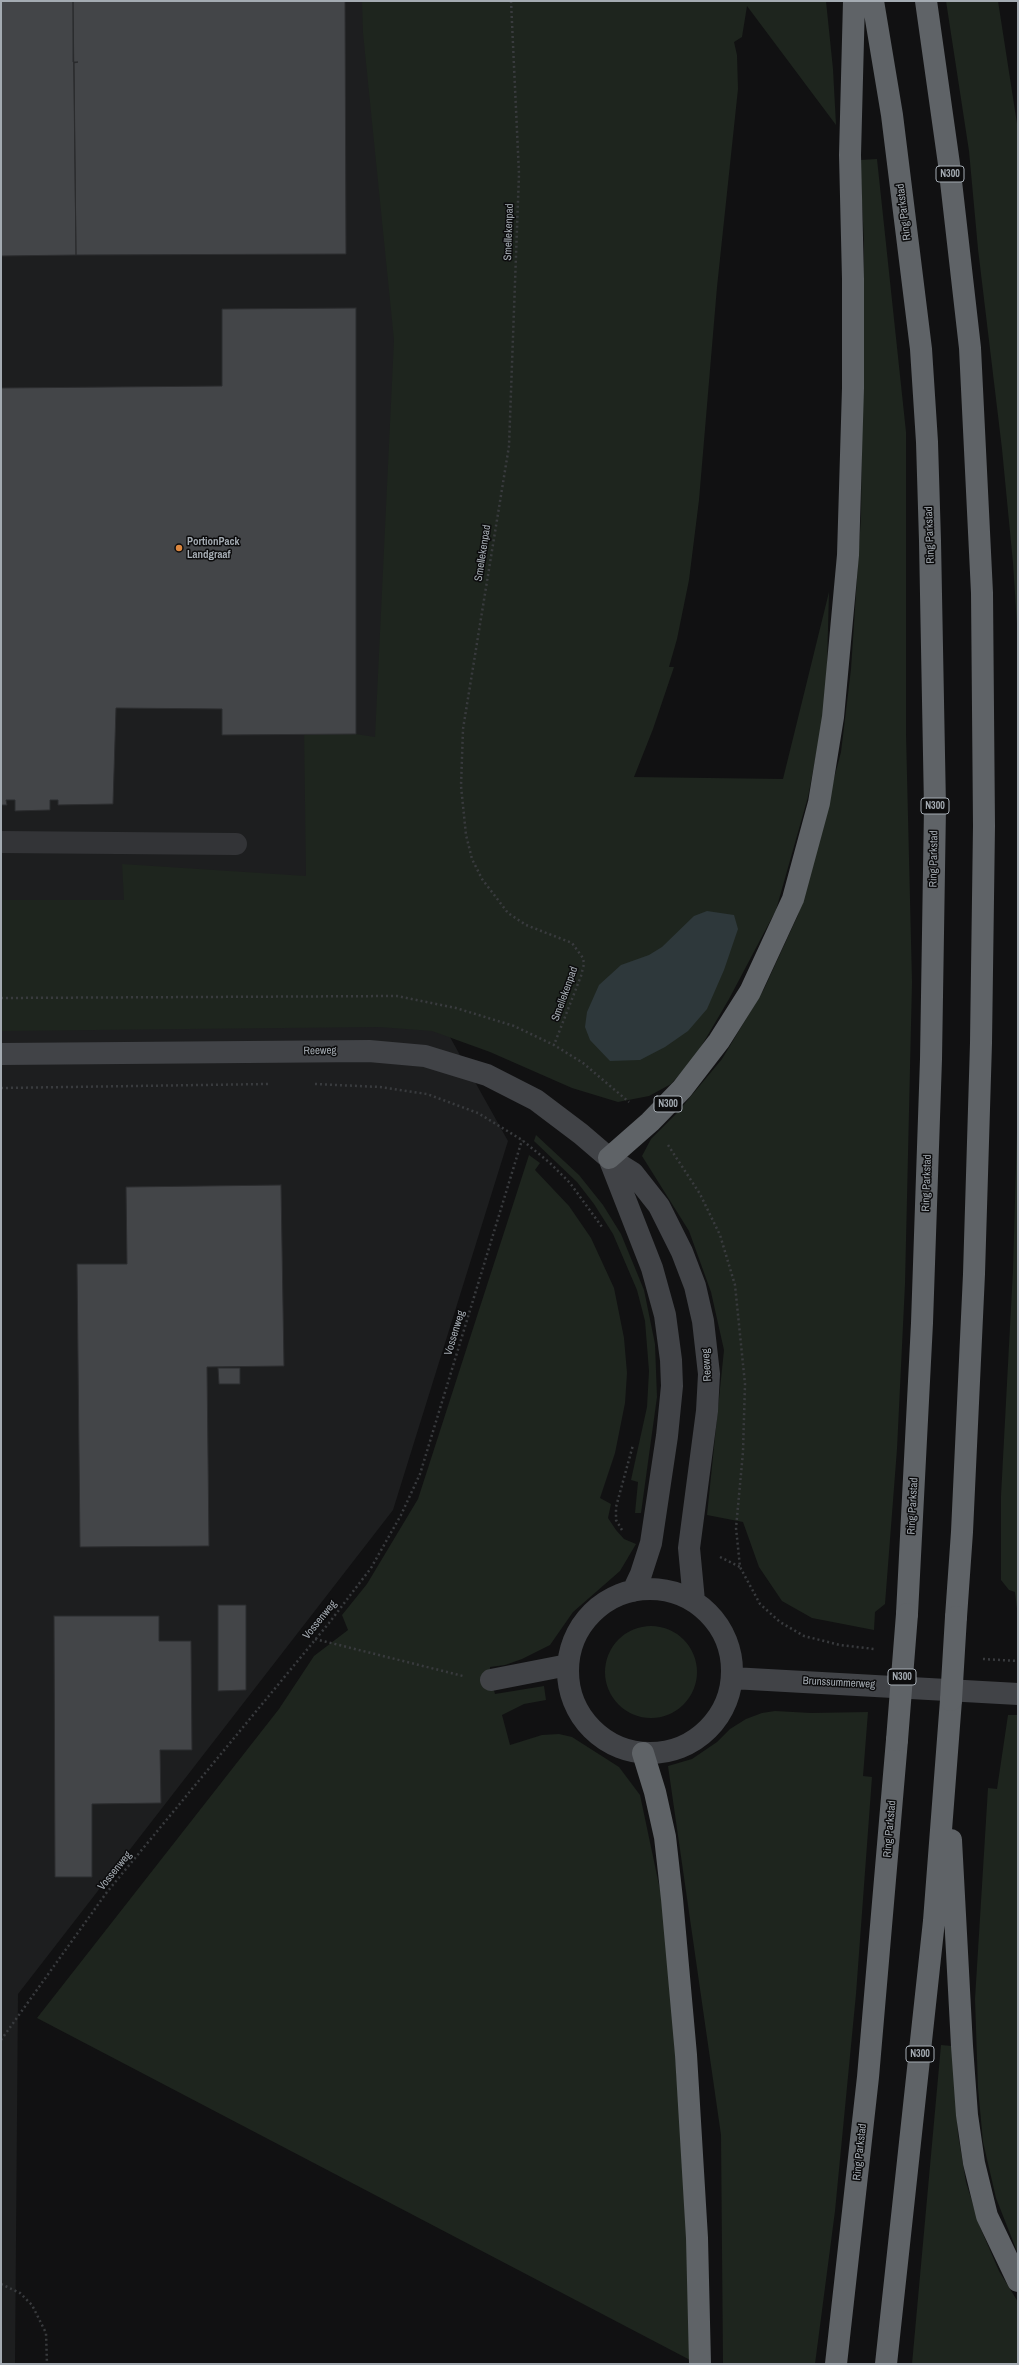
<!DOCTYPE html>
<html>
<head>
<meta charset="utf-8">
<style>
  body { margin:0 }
  #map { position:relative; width:1019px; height:2365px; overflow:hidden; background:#111112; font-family:"Archivo Narrow",sans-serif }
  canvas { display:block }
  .frame { position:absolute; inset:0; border:2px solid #a4abb2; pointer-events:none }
</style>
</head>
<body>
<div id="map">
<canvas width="1019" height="2365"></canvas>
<div class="frame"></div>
</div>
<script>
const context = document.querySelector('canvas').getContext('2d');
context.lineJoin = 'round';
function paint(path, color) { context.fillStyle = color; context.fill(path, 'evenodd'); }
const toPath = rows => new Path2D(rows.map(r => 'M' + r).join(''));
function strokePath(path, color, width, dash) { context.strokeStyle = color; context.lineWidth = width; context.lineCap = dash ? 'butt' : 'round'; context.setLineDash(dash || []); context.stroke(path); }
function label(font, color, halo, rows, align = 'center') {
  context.font = font + ' "Archivo Narrow",sans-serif'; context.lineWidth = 3; context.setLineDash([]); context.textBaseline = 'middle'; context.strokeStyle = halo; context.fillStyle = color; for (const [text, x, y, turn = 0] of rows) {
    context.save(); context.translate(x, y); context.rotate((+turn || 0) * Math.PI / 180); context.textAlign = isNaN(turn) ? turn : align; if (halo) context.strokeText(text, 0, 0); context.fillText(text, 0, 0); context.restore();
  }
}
paint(toPath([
  [1,1,411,1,417,978,508,1141,393,1510,18,1994,15,2364,1,2364]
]), '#1d1e1f');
paint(toPath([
  [362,1,826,1,833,69,836,125,747,6,742,37,734,42,737,55,738,89,717,287,699,500,689,580,677,639,669,667,674,667,653,729,634,777,783,779,829,592,826,703,808,797,776,910,729,999,695,1057,671,1084,649,1096,618,1102,572,1088,490,1052,432,1031,379,1027,1,1031,1,900,124,900,122,864,306,876,304,726,375,737,394,340,363,33],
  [946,1,998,1,1018,130,1018,640,1013,563,1002,449,978,249,969,151],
  [877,159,906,432,906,734,912,982,905,1284,897,1449,885,1604,875,1612,874,1630,812,1618,782,1601,759,1567,743,1522,707,1515,724,1350,711,1292,689,1231,642,1156,651,1139,676,1114,722,1059,764,989,798,915,841,752,851,669,861,517,864,242,860,160],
  [1018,1097,1018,1617,1015,1592,1009,1590,1001,1580,1001,1496,1013,1270],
  [536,1135,579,1175,603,1205,621,1234,644,1290,655,1344,657,1397,641,1513,635,1513,638,1482,631,1480,647,1407,649,1371,645,1321,637,1290,613,1234,594,1204,577,1182,534,1141],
  [529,1155,540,1163,535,1170,569,1206,591,1238,614,1288,624,1338,627,1373,625,1403,615,1453,600,1498,611,1504,608,1518,616,1530,624,1539,636,1544,620,1571,573,1612,550,1645,522,1659,505,1665,490,1667,491,1680,495,1694,544,1686,546,1700,524,1704,502,1715,510,1745,542,1735,559,1734,572,1737,619,1767,640,1795,666,1918,688,2240,692,2361,37,2018,279,1709,314,1656,348,1630,342,1615,367,1584,418,1499],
  '605 1672a46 46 0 1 1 92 0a46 46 0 1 1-92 0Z',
  [775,1711,811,1713,868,1712,863,1776,872,1777,856,1994,835,2211,815,2364,723,2364,721,2135,668,1766,692,1759,717,1742,730,1729,746,1719,762,1713],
  [1008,1715,1018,1715,1018,2254,996,2198,983,2142,978,2088,975,1999,988,1788,997,1789],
  [941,2045,952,2046,958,2134,966,2182,980,2227,999,2271,1018,2302,1018,2364,912,2364]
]), '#1e251e');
paint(toPath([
  [707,911,734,915,738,929,724,970,707,1009,688,1031,665,1047,640,1060,610,1061,590,1040,585,1027,587,1012,599,985,621,965,649,955,662,947,694,916]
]), '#2e383b');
const building = toPath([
  [1,1,73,1,76,255,1,256,1,1],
  [73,1,345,1,346,254,76,255,74,63,78,62,73,62,73,1],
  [356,308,356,734,222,735,222,709,116,708,113,804,58,805,58,800,50,800,50,810,15,811,15,800,6,800,7,805,1,805,1,388,222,386,222,309,356,308],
  [281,1185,284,1366,207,1367,209,1546,80,1547,77,1264,127,1264,126,1187,281,1185],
  [218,1368,240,1368,240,1384,219,1384,218,1368],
  [218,1605,246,1605,246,1690,218,1691,218,1605],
  [54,1616,159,1616,159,1641,191,1641,192,1750,160,1750,161,1803,92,1804,92,1877,55,1877,54,1616]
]);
paint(building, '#434548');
strokePath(building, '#2b2c2e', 1);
strokePath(toPath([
  [511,1,519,174,509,446,463,729,461,786,466,835,472,859,482,879,508,913,526,925,572,943,583,958,584,964,581,976,554,1045],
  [1,998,397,996,456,1008,514,1026,554,1045,583,1063,629,1102],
  [315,1084,380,1087,427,1094,478,1113,522,1140,550,1163,570,1183,602,1227],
  [1,1088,268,1084],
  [668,1145,700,1194,720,1235,735,1285,745,1384,743,1452,736,1528,740,1567,760,1604,780,1622,804,1636,840,1645,874,1649],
  [622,1530,616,1520,616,1507,633,1445],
  [720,1557,740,1567],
  [315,1639,463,1676],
  [983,1659,1018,1661],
  [1,2040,107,1892,329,1623,371,1568,401,1515,420,1474,522,1140],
  [1,2284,20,2293,32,2305,46,2333,47,2364]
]), '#393b3e', 2.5, [2, 3]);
strokePath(toPath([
  [1,842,236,844]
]), '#333437', 22);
strokePath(toPath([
  [1,1054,369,1051,425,1056,487,1075,536,1100,581,1134,609,1158,633,1173,659,1206,682,1252,695,1286,703,1321,709,1374,707,1411,689,1548,694,1601],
  [609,1158,652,1268,665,1315,671,1360,672,1386,667,1436,651,1543,641,1574,633,1591],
  '568 1671a82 82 0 1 1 164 0a82 82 0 1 1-164 0Z',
  [732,1678,1018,1694],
  [491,1680,568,1665]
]), '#414347', 22);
strokePath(toPath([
  [873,1,892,115,921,349,927,442,930,541,935,807,931,1059,922,1323,907,1614],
  [926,1,949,164,970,348,982,593,984,826,981,1043,974,1274,962,1532,956,1617],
  [609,1158,650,1122,682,1089,719,1041,750,992,793,899,819,803,833,717,848,555,853,388,853,279,850,155,854,1],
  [643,1753,655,1792,665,1837,672,1899,686,2055,697,2238,700,2364],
  [951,1840,962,2046,967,2115,974,2163,987,2216,1018,2281],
  [836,2364,868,2077,897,1740],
  [886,2364,934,1921,951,1700]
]), '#5f6367', 22);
strokePath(toPath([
  [951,1700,956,1617],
  [897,1740,907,1614]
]), '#5f6367', 22);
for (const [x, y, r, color] of [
  [179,548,4,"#dd873e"]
]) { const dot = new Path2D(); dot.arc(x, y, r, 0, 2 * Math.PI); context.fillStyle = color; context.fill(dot); strokePath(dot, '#0c0c0d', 1.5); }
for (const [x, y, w] of [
  [950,174,28],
  [935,806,28],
  [668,1104,28],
  [902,1677,28],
  [920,2054,28]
]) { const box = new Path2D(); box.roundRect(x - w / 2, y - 8, w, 16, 3); context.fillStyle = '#0c0c0d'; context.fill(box); strokePath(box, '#a4abb2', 1); }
label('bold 10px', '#a4abb2', null, [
  ["N300",950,174],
  ["N300",935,806],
  ["N300",668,1104],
  ["N300",902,1677],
  ["N300",920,2054]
]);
label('11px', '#a4abb2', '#0c0c0d', [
  ["Ring Parkstad",904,212,-97],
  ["Smellekenpad",509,232,-88],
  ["Ring Parkstad",930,535,-92],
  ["Smellekenpad",483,553,-81],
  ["Ring Parkstad",934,859,-89],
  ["Smellekenpad",565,994,-70],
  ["Reeweg",320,1051,-1],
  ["Ring Parkstad",927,1183,-88],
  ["Vossenweg",455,1333,-73],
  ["Reeweg",707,1365,-94],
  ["Ring Parkstad",913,1506,-87],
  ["Vossenweg",320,1620,-51],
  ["Brunssummerweg",839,1683,3],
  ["Ring Parkstad",890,1829,-85],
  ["Vossenweg",115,1871,-51],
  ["Ring Parkstad",860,2152,-84]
]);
label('bold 11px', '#a4abb2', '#0c0c0d', [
  ["PortionPack",187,542],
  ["Landgraaf",187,555]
], 'left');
</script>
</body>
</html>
